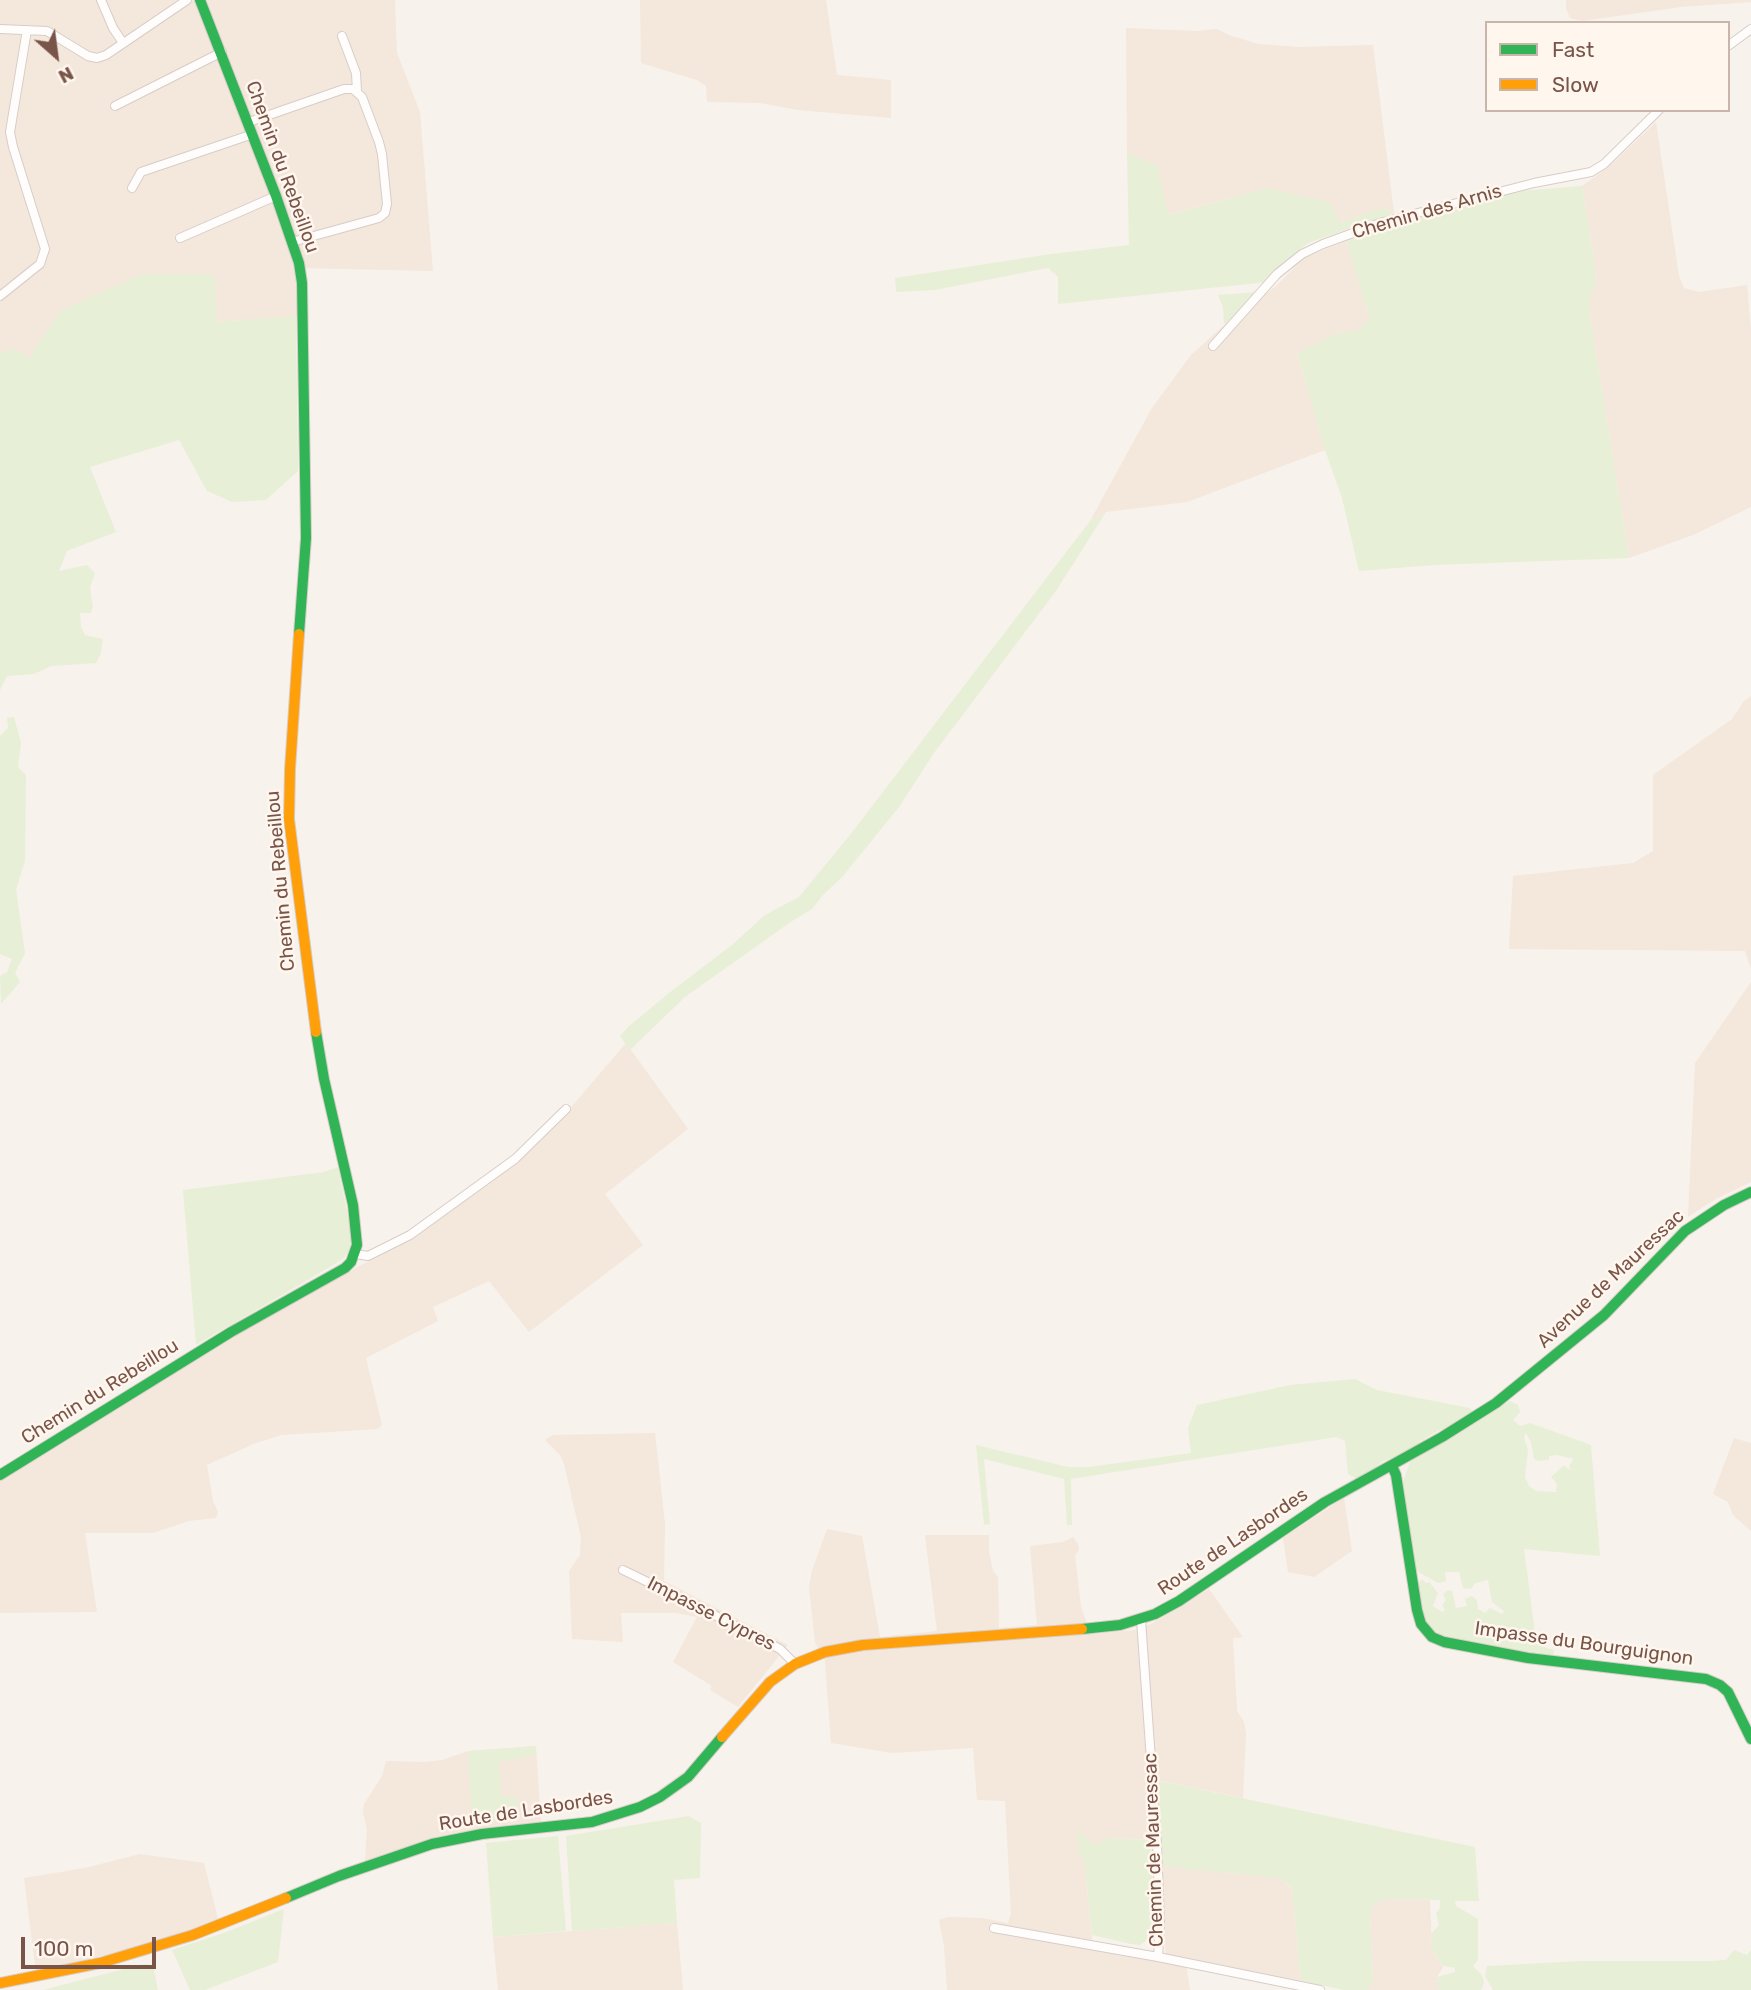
<!DOCTYPE html>
<html>
<head>
<meta charset="utf-8">
<style>
  body { margin:0 }
  #map { position:relative; width:1751px; height:1990px; overflow:hidden; background:#f8f2ec; font-family:Rubik,sans-serif }
  canvas { display:block }
  .legend { position:absolute; left:1485px; top:21px; width:245px; height:91px; box-sizing:border-box; background:#fff6ee; border:2px solid #c9b5ac; margin:0; padding:9px 12px; list-style:none; font-size:21px; color:#795449 }
  .legend li { display:flex; align-items:center; gap:14px; height:35px }
  .legend b { width:35px; border:2px solid #c9b5ac }
  .north { position:absolute; left:21px; top:21px; width:70px; height:70px; -webkit-text-stroke:5px #fff6ee; paint-order:stroke; rotate:152deg; font-size:19px; font-weight:700; line-height:28px; text-align:center; color:#795449 }
  .north::after { content:''; display:block; margin:auto; width:24px; height:32px; background:#795449; clip-path:polygon(50% 0,100% 100%,50% 72%,0 100%) }
  .scale { position:absolute; left:21px; top:1937px; width:135px; height:32px; box-sizing:border-box; border:4px solid #795449; border-top:0; padding-left:9px; font-size:21px; line-height:24px; white-space:nowrap; color:#795449; -webkit-text-stroke:5px #fff6ee; paint-order:stroke }
</style>
</head>
<body>
<div id="map">
<canvas width="1751" height="1990"></canvas>
<ul class="legend">
<li><b style="height:9px;background:#30b455"></b>Fast</li>
<li><b style="height:9px;background:#ff9f0a"></b>Slow</li>
</ul>
<div class="north">N</div>
<div class="scale">100 m</div>
</div>
<script>
const context = document.querySelector('canvas').getContext('2d');
context.lineJoin = 'round';
function paint(path, color) { context.fillStyle = color; context.fill(path, 'evenodd'); }
const toPath = rows => new Path2D(rows.map(r => 'M' + r).join(''));
function strokePath(path, color, width, dash) { context.strokeStyle = color; context.lineWidth = width; context.lineCap = dash ? 'butt' : 'round'; context.setLineDash(dash || []); context.stroke(path); }
function label(font, color, halo, rows, align = 'center') {
  context.font = font + ' Rubik,sans-serif'; context.lineWidth = 5; context.setLineDash([]); context.textBaseline = 'middle'; context.strokeStyle = halo; context.fillStyle = color; for (const [text, x, y, turn = 0] of rows) {
    context.save(); context.translate(x, y); context.rotate((+turn || 0) * Math.PI / 180); context.textAlign = isNaN(turn) ? turn : align; if (halo) context.strokeText(text, 0, 0); context.fillText(text, 0, 0); context.restore();
  }
}
paint(toPath([
  [0,0,395,0,397,53,420,112,433,271,297,268,299,316,215,322,60,311,29,359,0,375],
  [640,0,826,0,837,75,891,80,891,118,798,110,760,103,707,102,706,86,697,80,641,63],
  [1566,0,1751,0,1751,2,1681,7,1582,21,1570,18,1566,8],
  [1126,28,1197,31,1217,29,1229,35,1258,44,1298,47,1373,45,1394,213,1382,208,1339,223,1268,188,1167,215,1157,165,1127,154],
  [1656,122,1679,276,1684,288,1699,292,1747,285,1751,330,1751,507,1693,535,1629,558,1591,323,1589,300,1597,281,1582,186,1612,164],
  [1346,241,1370,319,1358,331,1337,333,1297,353,1325,450,1187,502,1106,512,1090,521,1152,408,1191,355,1224,325,1276,286,1304,258],
  [1751,696,1751,969,1745,951,1509,949,1513,876,1633,863,1653,851,1653,775,1732,719,1744,701],
  [1751,982,1751,1182,1714,1200,1688,1217,1695,1063],
  [626,1043,688,1129,605,1194,643,1245,529,1332,489,1281,433,1307,438,1321,366,1358,382,1425,378,1429,281,1435,253,1444,207,1465,213,1501,218,1512,216,1518,189,1521,153,1533,85,1533,97,1612,0,1613,0,1480,233,1334,393,1248,425,1227,525,1154,556,1125],
  [655,1433,665,1524,664,1581,788,1645,738,1707,710,1690,712,1686,673,1662,697,1617,676,1613,621,1613,623,1642,572,1639,569,1571,580,1555,581,1537,564,1464,560,1455,545,1440,553,1435],
  [1734,1438,1751,1443,1751,1531,1733,1515,1728,1502,1713,1494],
  [1344,1498,1352,1551,1314,1577,1288,1572,1283,1538],
  [827,1529,862,1536,880,1637,937,1631,925,1535,989,1535,989,1552,993,1571,998,1577,999,1628,1037,1625,1030,1546,1063,1542,1073,1537,1078,1544,1079,1550,1075,1555,1081,1607,1086,1621,1094,1634,1135,1630,1151,1624,1209,1589,1243,1637,1233,1638,1237,1711,1244,1722,1246,1733,1243,1798,1156,1780,1159,1840,1105,1838,1099,1844,1091,1844,1086,1836,1077,1831,1084,1858,1093,1947,1166,1961,1161,1866,1280,1878,1292,1889,1301,1981,1185,1958,1190,1990,947,1990,944,1946,939,1920,948,1917,982,1918,1008,1923,1011,1913,1005,1801,977,1800,973,1748,892,1753,831,1743,825,1661,815,1642,809,1587,812,1571],
  [536,1746,541,1824,473,1830,439,1836,365,1862,367,1829,363,1813,364,1804,382,1776,386,1761,425,1762,442,1760,468,1751],
  [140,1854,204,1863,219,1922,177,1936,36,1973,24,1878,85,1868],
  [1383,1899,1430,1900,1432,1949,1443,1967,1437,1977,1439,1990,1367,1990,1373,1981,1370,1916,1374,1905],
  [677,1923,683,1990,498,1990,493,1937]
]), '#f4e7dc');
paint(toPath([
  [1127,154,1157,165,1168,215,1268,188,1331,203,1339,223,1382,208,1394,213,1308,243,1284,262,1267,282,1058,304,1058,277,1048,268,935,290,896,292,895,278,1051,254,1129,245],
  [1582,186,1597,281,1589,300,1591,323,1629,558,1435,565,1359,571,1342,498,1325,450,1297,353,1337,333,1358,331,1370,319,1346,241,1376,228,1519,191],
  [142,274,215,275,216,322,296,316,298,471,266,500,232,502,207,491,179,440,90,467,116,532,67,551,59,571,87,565,95,573,90,588,93,607,91,613,80,613,81,627,85,635,103,639,101,653,96,663,51,666,34,674,7,676,0,690,0,353,13,348,29,358,60,311],
  [1258,292,1246,310,1224,324,1223,307,1218,295],
  [1106,512,1056,591,934,753,899,807,843,876,823,895,812,909,792,921,685,997,630,1050,620,1036,628,1027,669,993,732,945,765,915,799,897,850,835,1090,521],
  [14,717,21,743,18,767,26,775,25,861,16,890,25,953,15,973,20,982,1,1004,0,976,7,972,12,959,0,954,0,736,8,728,7,718],
  [338,1167,352,1236,349,1252,343,1259,323,1271,196,1345,183,1190,324,1172],
  [1355,1379,1377,1390,1470,1408,1474,1416,1456,1429,1439,1430,1419,1442,1414,1449,1381,1462,1370,1474,1357,1479,1348,1474,1345,1441,1336,1437,1071,1479,1072,1525,1067,1525,1064,1479,984,1459,990,1524,984,1525,976,1445,1068,1467,1089,1467,1191,1453,1188,1428,1197,1405,1290,1385],
  [1510,1401,1518,1405,1520,1412,1513,1420,1520,1426,1530,1423,1591,1445,1600,1556,1524,1549,1536,1640,1546,1648,1554,1650,1553,1660,1452,1641,1427,1630,1417,1584,1422,1579,1426,1583,1429,1582,1438,1593,1433,1606,1442,1612,1445,1610,1442,1605,1446,1600,1443,1594,1448,1590,1452,1591,1456,1608,1467,1606,1465,1599,1472,1596,1477,1600,1478,1609,1485,1613,1490,1608,1502,1614,1504,1611,1492,1602,1488,1580,1475,1583,1471,1589,1463,1588,1459,1572,1445,1572,1446,1581,1438,1583,1413,1569,1403,1481,1410,1462],
  [1526,1433,1531,1443,1534,1459,1538,1461,1549,1460,1549,1456,1557,1455,1574,1459,1569,1466,1571,1471,1564,1465,1551,1477,1557,1484,1556,1492,1536,1491,1529,1486,1525,1477,1528,1450,1524,1437],
  [536,1746,536,1755,499,1762,502,1796,516,1796,519,1814,501,1821,472,1824,468,1751],
  [1155,1780,1475,1847,1479,1901,1455,1901,1456,1906,1478,1919,1478,1960,1473,1966,1482,1975,1484,1983,1481,1990,1439,1990,1437,1977,1455,1972,1455,1968,1443,1966,1432,1949,1431,1934,1439,1925,1436,1913,1440,1908,1440,1900,1383,1899,1374,1905,1370,1916,1373,1982,1367,1990,1344,1990,1301,1981,1292,1888,1280,1878,1161,1866],
  [689,1816,701,1823,700,1878,674,1880,677,1923,572,1931,566,1836],
  [1077,1830,1086,1836,1091,1844,1099,1844,1105,1838,1150,1840,1155,1923,1154,1933,1147,1940,1140,1945,1131,1944,1092,1935,1084,1859,1079,1856],
  [558,1836,566,1931,493,1937,486,1843],
  [284,1909,278,1962,205,1990,190,1990,172,1950,224,1933],
  [1734,1950,1747,1955,1751,1950,1751,1990,1493,1990,1485,1976,1487,1966,1581,1961,1710,1961,1726,1960],
  [143,1964,149,1964,154,1970,158,1990,43,1990]
]), '#e7efd6');
const street = toPath([
  [101,0,113,28,123,43],
  [0,29,47,31,88,56,97,58,106,55,187,0],
  [342,36,356,73,357,91],
  [1728,46,1751,29],
  [115,106,222,52],
  [249,122,344,89,353,89,362,97,379,142,382,154,387,204,385,213,379,218,292,242],
  [132,188,141,172,253,134],
  [180,238,276,196],
  [0,296,40,264,45,249,13,147,10,132,27,30],
  [1213,346,1277,274,1302,254,1323,244,1383,222,1534,183,1591,172,1604,164,1659,110],
  [355,1254,368,1256,410,1235,515,1159,566,1109],
  [623,1570,699,1607,780,1649,795,1664],
  [1141,1620,1157,1844,1160,1924,1158,1957],
  [994,1928,1158,1957,1320,1990]
]);
const fast = toPath([
  [200,0,276,196,299,263,302,283,306,538,299,634],
  [1392,1466,1396,1475,1417,1610,1421,1624,1432,1637,1444,1642,1528,1658,1706,1679,1720,1685,1728,1692,1751,1739],
  [0,1475,231,1332,345,1268,351,1262,357,1245,353,1205,324,1079,316,1032],
  [1082,1629,1120,1625,1155,1614,1179,1601,1325,1502,1442,1437,1496,1403,1604,1315,1685,1231,1724,1205,1751,1192],
  [286,1898,339,1876,432,1844,482,1834,592,1822,640,1807,660,1797,688,1777,722,1737]
]);
const slow = toPath([
  [299,634,290,769,289,819,316,1032],
  [722,1737,770,1682,795,1664,825,1652,863,1645,1082,1629],
  [0,1983,100,1963,193,1935,286,1898]
]);
strokePath(street, '#d7cdc8', 10);
strokePath(fast, '#d8cdc8', 12);
strokePath(slow, '#d8cdc8', 12);
strokePath(street, '#fefdfc', 8);
strokePath(fast, '#30b455', 10);
strokePath(slow, '#ff9f0a', 10);
label('19px', '#795449', '#fff6ee', [
  ["Chemin du Rebeillou",282,167,70],
  ["Chemin des Arnis",1427,212,-16],
  ["Chemin du Rebeillou",281,881,-95],
  ["Avenue de Mauressac",1611,1279,-43],
  ["Chemin du Rebeillou",100,1392,-32],
  ["Route de Lasbordes",1233,1542,-34],
  ["Impasse Cypres",711,1614,27],
  ["Impasse du Bourguignon",1584,1644,8],
  ["Route de Lasbordes",526,1811,-9],
  ["Chemin de Mauressac",1154,1850,-92]
]);
</script>
</body>
</html>
